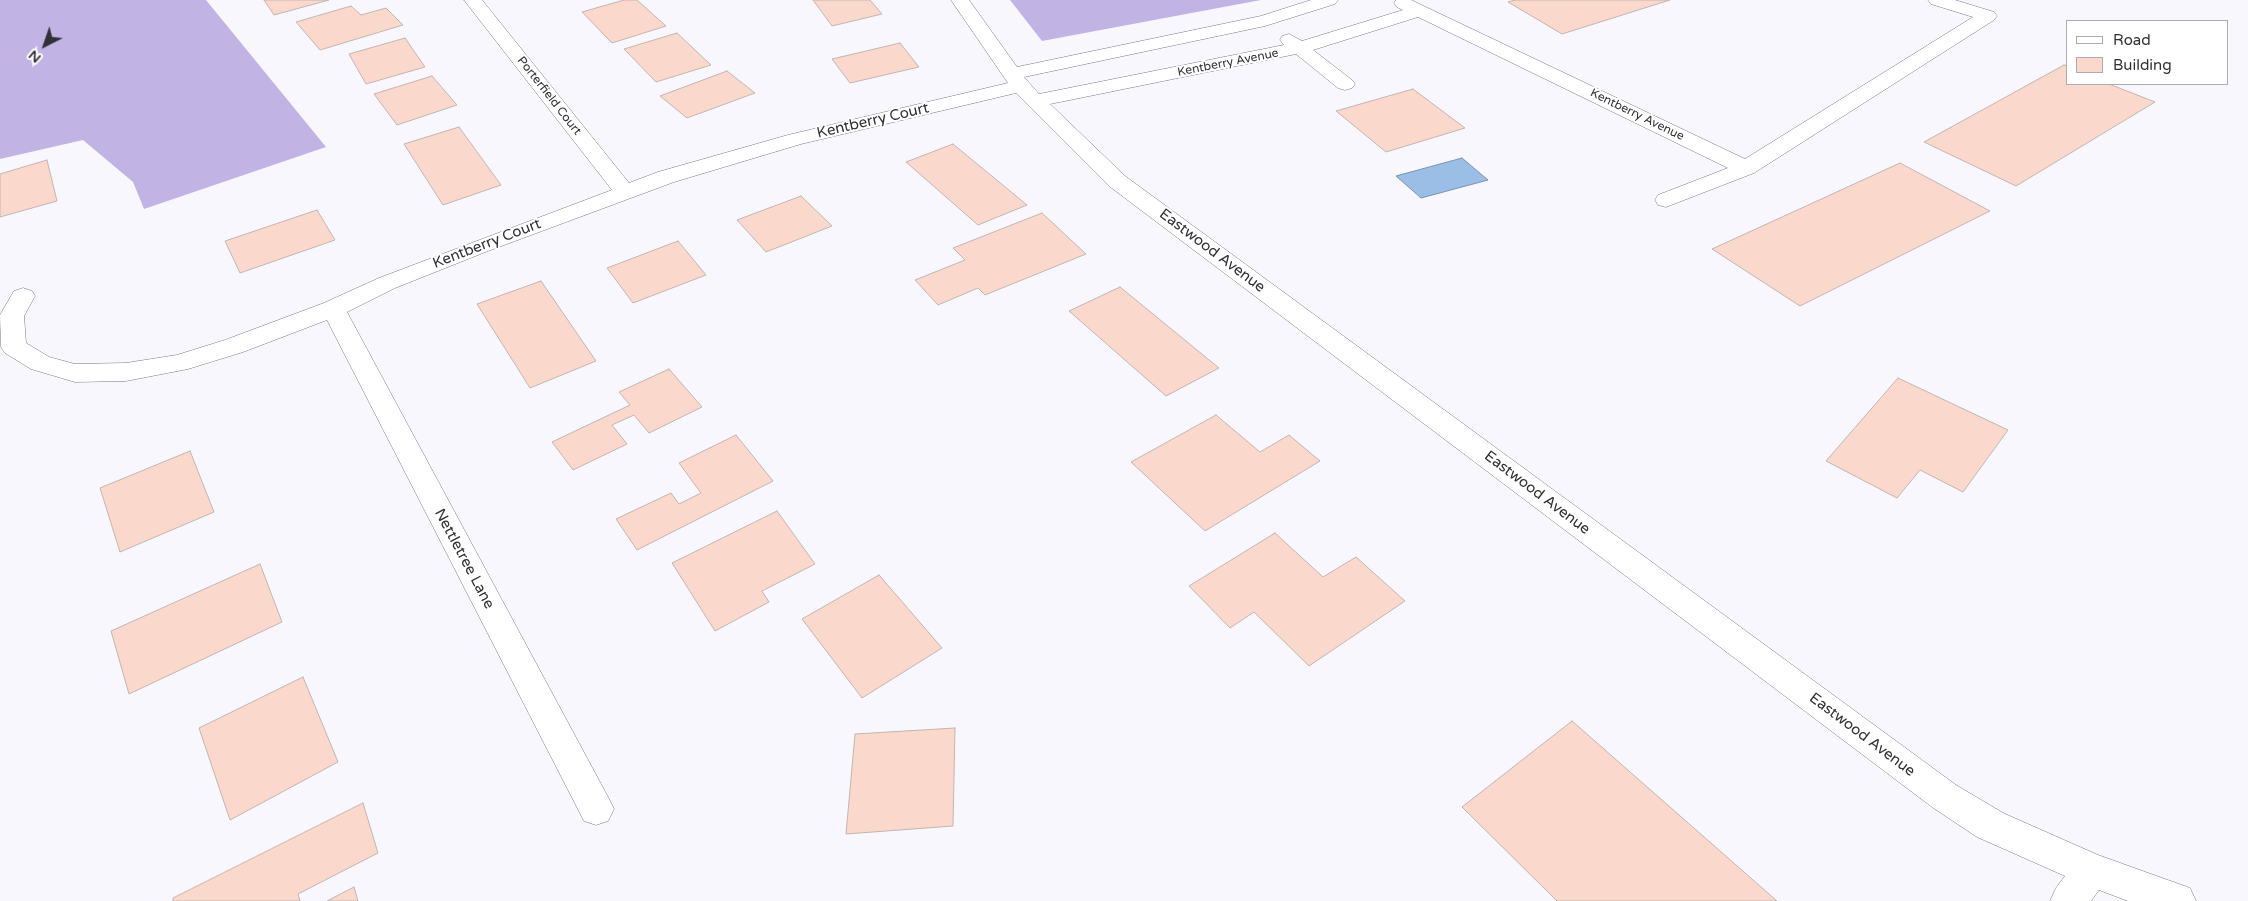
<!DOCTYPE html>
<html>
<head>
<meta charset="utf-8">
<style>
  body { margin:0 }
  #map { position:relative; width:2248px; height:901px; overflow:hidden; background:#f9f7fe; font-family:"Varela Round",sans-serif }
  canvas { display:block }
  .legend { position:absolute; left:2066px; top:20px; width:162px; height:65px; box-sizing:border-box; background:#fff; border:1px solid #adacae; margin:0; padding:6px 9px; list-style:none; font-size:15px; color:#313035 }
  .legend li { display:flex; align-items:center; gap:10px; height:25px }
  .legend b { width:25px; border:1px solid #adacae }
  .north { position:absolute; left:20px; top:20px; width:50px; height:50px; -webkit-text-stroke:4px #fff; paint-order:stroke; rotate:221deg; font-size:14px; font-weight:700; line-height:20px; text-align:center; color:#313035 }
  .north::after { content:''; display:block; margin:auto; width:18px; height:22px; background:#313035; clip-path:polygon(50% 0,100% 100%,50% 72%,0 100%) }
</style>
</head>
<body>
<div id="map">
<canvas width="2248" height="901"></canvas>
<ul class="legend">
<li><b style="height:6px;background:#fff"></b>Road</li>
<li><b style="height:14px;background:#fad8cc"></b>Building</li>
</ul>
<div class="north">N</div>
</div>
<script>
const context = document.querySelector('canvas').getContext('2d');
context.lineJoin = 'round';
function paint(path, color) { context.fillStyle = color; context.fill(path, 'evenodd'); }
const toPath = rows => new Path2D(rows.map(r => 'M' + r).join(''));
function strokePath(path, color, width, dash) { context.strokeStyle = color; context.lineWidth = width; context.lineCap = dash ? 'butt' : 'round'; context.setLineDash(dash || []); context.stroke(path); }
function label(font, color, halo, rows, align = 'center') {
  context.font = font + ' "Varela Round",sans-serif'; context.lineWidth = 4; context.setLineDash([]); context.textBaseline = 'middle'; context.strokeStyle = halo; context.fillStyle = color; for (const [text, x, y, turn = 0] of rows) {
    context.save(); context.translate(x, y); context.rotate((+turn || 0) * Math.PI / 180); context.textAlign = isNaN(turn) ? turn : align; if (halo) context.strokeText(text, 0, 0); context.fillText(text, 0, 0); context.restore();
  }
}
paint(toPath([
  [0,0,206,0,326,147,144,209,133,182,83,140,0,159],
  [1010,0,1261,0,1042,41]
]), '#c1b4e4');
const water = toPath([
  [1462,158,1488,180,1421,198,1396,176,1462,158]
]);
paint(water, '#9abee6');
strokePath(water, '#7a93b1', 1);
const building = toPath([
  [264,0,329,0,274,15,264,0],
  [624,0,637,0,666,26,612,43,582,12,624,0],
  [813,0,870,0,882,14,832,26,813,0],
  [1515,0,1670,0,1562,34,1508,2,1515,0],
  [351,6,361,15,386,8,403,25,320,50,296,22,351,6],
  [677,33,711,65,656,82,624,49,677,33],
  [405,38,425,67,366,84,349,54,405,38],
  [900,43,919,67,850,83,832,59,900,43],
  [2064,65,2067,66,2067,84,2109,84,2155,102,2016,186,1924,142,2064,65],
  [727,71,755,93,687,118,660,96,727,71],
  [432,76,457,105,397,125,374,94,432,76],
  [1413,89,1465,128,1386,152,1336,111,1413,89],
  [459,127,501,185,443,205,404,144,459,127],
  [953,144,1027,205,978,225,906,162,953,144],
  [47,160,57,201,0,217,0,174,47,160],
  [1900,163,1990,211,1800,306,1712,249,1900,163],
  [801,196,832,226,766,252,737,220,801,196],
  [317,210,335,240,240,273,225,241,317,210],
  [1042,213,1086,254,985,295,978,288,938,305,915,280,965,260,953,248,1042,213],
  [678,241,706,275,633,303,607,268,678,241],
  [541,281,596,361,530,388,477,304,541,281],
  [1120,287,1219,368,1166,396,1069,311,1120,287],
  [669,369,702,407,649,433,634,415,612,425,627,444,573,470,552,442,630,405,619,392,669,369],
  [1898,378,2008,430,1963,492,1920,470,1897,498,1826,461,1898,378],
  [1216,415,1260,452,1289,435,1320,461,1205,531,1131,462,1216,415],
  [736,435,773,481,637,550,616,519,671,493,679,504,701,493,679,463,736,435],
  [190,451,214,512,120,552,100,488,190,451],
  [777,511,815,564,762,591,769,602,715,631,672,563,777,511],
  [1275,533,1323,577,1356,557,1405,601,1309,666,1254,612,1230,628,1189,586,1275,533],
  [260,564,282,622,129,694,111,631,260,564],
  [879,575,942,648,862,698,802,619,879,575],
  [303,677,338,762,230,820,199,728,303,677],
  [1572,721,1777,901,1557,901,1462,807,1572,721],
  [955,728,953,826,846,834,855,734,955,728],
  [363,803,378,853,298,894,300,901,173,901,173,898,363,803],
  [354,887,358,901,327,901,354,887]
]);
paint(building, '#fad8cc');
strokePath(building, '#c1b5b0', 1);
const minor = toPath([
  [464,0,482,0,629,183,658,172,788,135,1008,83,951,0,969,0,1017,67,1261,16,1311,0,1338,0,1335,4,1265,26,1024,77,1039,94,1284,45,1280,40,1282,36,1289,34,1302,41,1403,10,1397,7,1394,3,1396,0,1411,0,1745,159,1973,17,1931,4,1928,0,1955,0,1994,12,1997,16,1994,20,1754,173,1666,207,1658,205,1655,200,1658,195,1728,168,1418,17,1313,50,1352,80,1355,84,1352,88,1345,90,1338,88,1296,54,1050,104,1125,176,1956,785,2003,813,2098,855,2190,888,2196,901,2128,901,2099,890,2091,901,2050,901,2056,888,2065,876,1977,837,1932,807,1109,186,1016,93,801,144,674,182,488,251,395,288,347,312,608,797,614,809,608,821,596,825,584,821,327,320,243,352,188,369,126,381,75,382,31,369,5,353,1,347,0,315,14,291,23,288,32,291,35,296,24,316,26,343,49,357,75,364,126,363,177,355,225,340,324,303,379,278,612,190,464,0]
]);
strokePath(minor, '#7a7782', 1);
paint(minor, '#fff');
label('12px', '#313035', '#fff', [
  ["Kentberry Avenue",1228,63,-11],
  ["Porterfield Court",549,96,52],
  ["Kentberry Avenue",1637,115,26]
]);
label('15px', '#313035', '#fff', [
  ["Kentberry Court",873,121,-13],
  ["Kentberry Court",487,244,-21],
  ["Eastwood Avenue",1212,251,37],
  ["Eastwood Avenue",1537,493,37],
  ["Nettletree Lane",464,559,62],
  ["Eastwood Avenue",1862,735,37]
]);
</script>
</body>
</html>
